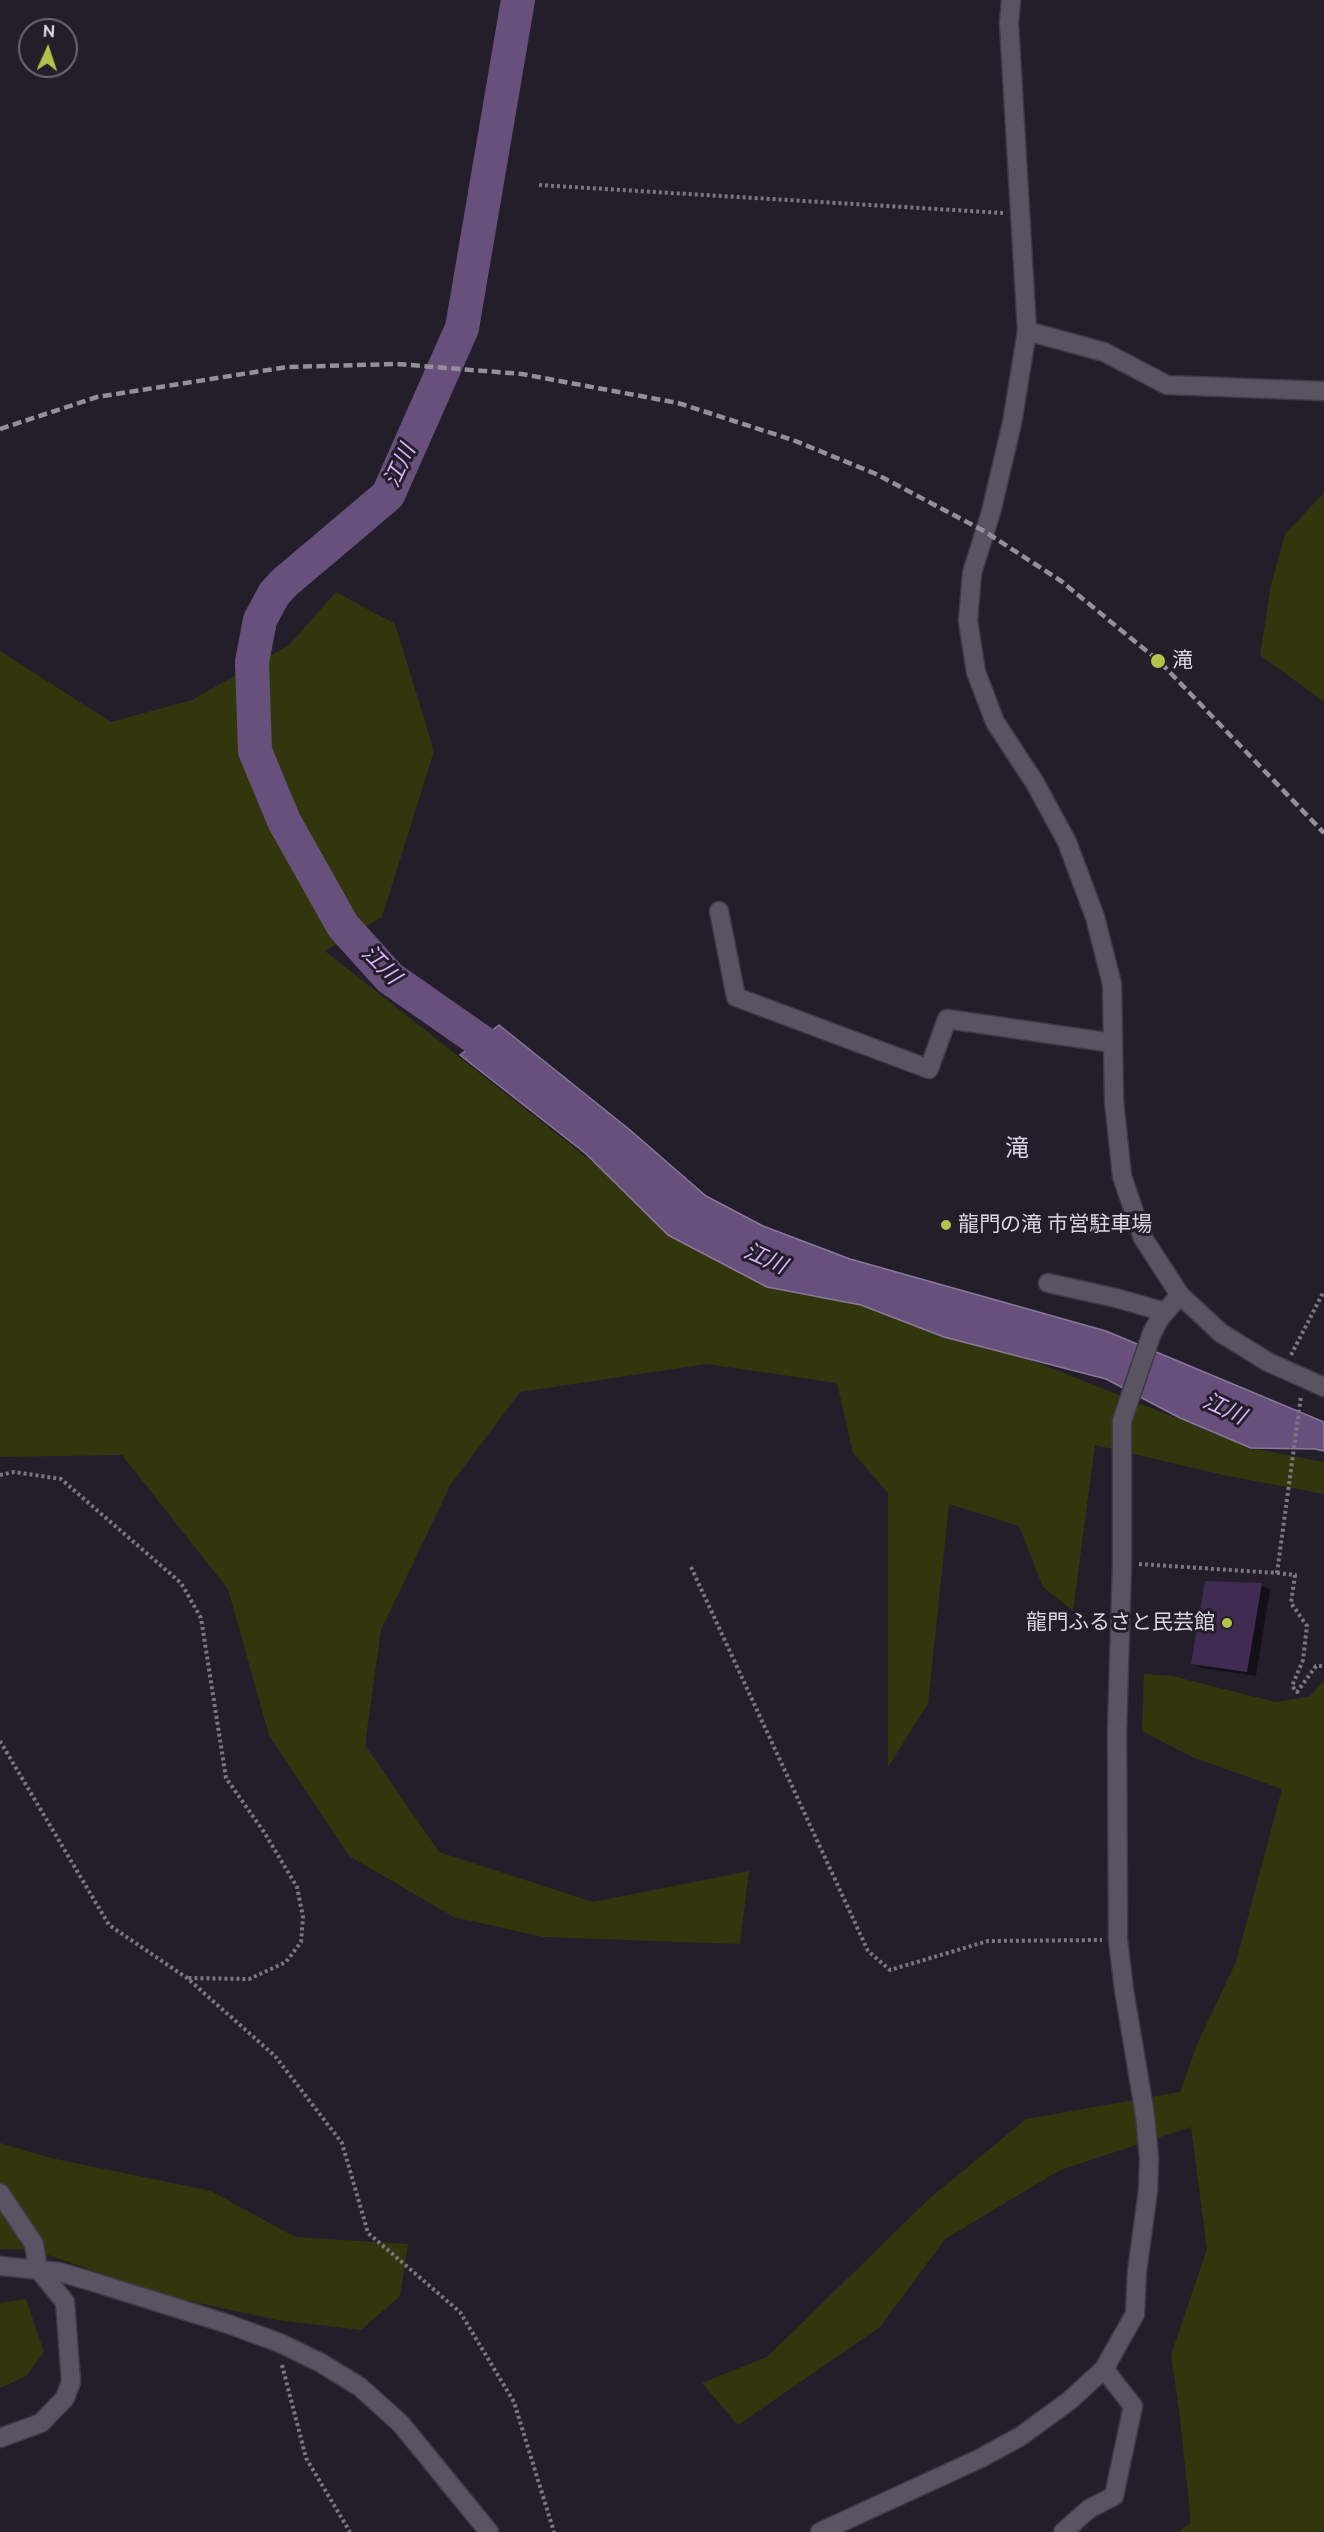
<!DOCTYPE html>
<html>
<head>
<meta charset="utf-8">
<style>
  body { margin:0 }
  #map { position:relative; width:1324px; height:2532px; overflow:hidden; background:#241e2b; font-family:Raleway,sans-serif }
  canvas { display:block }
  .north { position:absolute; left:18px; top:18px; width:60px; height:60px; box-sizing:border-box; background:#241e2b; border:2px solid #6d6873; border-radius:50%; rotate:3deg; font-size:16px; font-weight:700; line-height:24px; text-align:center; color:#dbd7e0 }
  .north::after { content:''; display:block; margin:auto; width:21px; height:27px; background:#b5c249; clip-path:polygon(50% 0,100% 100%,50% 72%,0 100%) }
</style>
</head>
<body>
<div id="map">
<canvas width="1324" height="2532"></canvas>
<div class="north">N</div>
</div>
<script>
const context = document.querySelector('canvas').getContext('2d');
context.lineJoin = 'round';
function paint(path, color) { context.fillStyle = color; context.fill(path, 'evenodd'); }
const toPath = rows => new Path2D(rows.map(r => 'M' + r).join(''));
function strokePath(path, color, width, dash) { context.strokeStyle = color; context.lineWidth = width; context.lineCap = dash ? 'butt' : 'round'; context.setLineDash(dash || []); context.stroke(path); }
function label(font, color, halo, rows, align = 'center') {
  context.font = font + ' Raleway,"Noto Sans JP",sans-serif'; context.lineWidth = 6; context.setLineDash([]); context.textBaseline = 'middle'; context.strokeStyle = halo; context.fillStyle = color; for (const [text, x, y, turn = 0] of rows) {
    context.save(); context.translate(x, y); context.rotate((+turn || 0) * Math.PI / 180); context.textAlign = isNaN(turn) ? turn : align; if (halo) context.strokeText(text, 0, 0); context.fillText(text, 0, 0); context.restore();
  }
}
paint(toPath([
  [1324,493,1324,702,1260,655,1271,585,1285,534],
  [336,592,395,624,434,751,382,917,325,951,605,1172,767,1287,861,1305,1041,1364,1251,1448,1324,1462,1324,1494,1228,1476,1095,1445,1073,1611,1043,1587,1019,1526,949,1504,928,1704,888,1767,888,1493,853,1453,837,1383,707,1364,520,1392,451,1484,381,1630,365,1745,439,1852,593,1902,749,1871,740,1944,543,1937,454,1917,349,1856,269,1735,228,1589,122,1455,0,1457,0,651,111,722,192,700,289,645],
  [1144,1674,1172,1676,1275,1702,1309,1697,1324,1681,1324,2532,1179,2532,1191,2522,1179,2409,1171,2355,1207,2249,1191,2127,1060,2170,945,2239,880,2327,738,2425,702,2383,767,2357,930,2198,1026,2119,1180,2092,1198,2042,1236,1962,1282,1789,1192,1757,1142,1731],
  [0,2143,51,2158,211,2191,295,2237,408,2244,400,2296,361,2330,277,2320,162,2295,34,2250,0,2249],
  [26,2299,44,2352,26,2376,0,2388,0,2303]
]), '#32360d');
const water = toPath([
  [499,1025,630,1130,706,1196,763,1226,850,1259,1106,1331,1324,1422,1324,1451,1315,1449,1251,1448,1180,1418,1106,1379,944,1337,861,1305,767,1287,668,1235,585,1153,460,1055,499,1025]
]);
paint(water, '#67517c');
strokePath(water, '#8a799a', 1.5);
paint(toPath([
  [1261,1585,1270,1590,1256,1676,1202,1668,1193,1663]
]), '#0007');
strokePath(toPath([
  [516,1066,390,978,343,926,284,821,255,751,252,662,260,620,274,594,284,583,388,495,462,328,518,0]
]), '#67517c', 34);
paint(toPath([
  [1205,1581,1262,1583,1247,1672,1191,1664]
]), '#402c53');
const minor = toPath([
  [1011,0,1009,23,1027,331,1012,423,991,512,972,573,968,621,976,672,995,722,1035,783,1067,842,1095,917,1112,984,1114,1101,1122,1176,1143,1238,1180,1295,1221,1333,1268,1362,1324,1387],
  [1027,331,1104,352,1167,385,1324,391],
  [719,911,736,997,929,1069,947,1019,1113,1043],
  [1048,1283,1116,1298,1165,1312],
  [0,2193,34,2244,38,2269,65,2302,71,2382,65,2398,41,2423,0,2438],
  [0,2266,59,2272,87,2280,228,2324,280,2343,321,2363,360,2387,401,2424,489,2532],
  [820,2532,981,2458,1021,2436,1069,2401,1104,2369,1135,2314,1137,2271,1148,2191,1149,2158,1145,2115,1124,1990,1118,1940,1117,1730,1122,1564,1122,1421,1152,1333,1160,1318,1180,1295],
  [1063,2532,1089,2509,1114,2496,1133,2406,1104,2369]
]);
strokePath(minor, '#3f3a44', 21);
strokePath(toPath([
  [539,185,1003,213],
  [1291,1355,1324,1291],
  [0,1475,14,1472,61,1479,181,1583,201,1618,226,1778,264,1832,297,1887,303,1917,301,1942,286,1962,249,1979,188,1978],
  [1139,1564,1277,1573,1301,1396],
  [691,1567,868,1951,890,1970,988,1941,1102,1940],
  [1277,1573,1295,1575,1291,1603,1307,1626,1303,1660,1292,1686,1297,1692,1316,1666,1324,1666],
  [0,1741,109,1925,187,1978,275,2056,342,2143,368,2233,460,2312,514,2402,554,2532],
  [282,2365,306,2458,350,2532]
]), '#7b7681', 4, [3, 3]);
strokePath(minor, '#5a5362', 18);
strokePath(toPath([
  [0,429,97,397,287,367,397,364,522,374,678,403,793,440,876,474,984,531,1061,581,1160,662,1324,833]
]), '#948f99', 4.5, [9, 4.5]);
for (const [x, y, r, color] of [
  [1158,661,8,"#b5c249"],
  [946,1225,6,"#b5c249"],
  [1227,1623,6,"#b5c249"]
]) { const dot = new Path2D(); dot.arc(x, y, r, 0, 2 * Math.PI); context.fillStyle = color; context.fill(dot); strokePath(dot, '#241e2b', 2); }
label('21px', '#dbd7e0', '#241e2b', [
  ["滝",1172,661],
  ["龍門の滝 市営駐車場",958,1225],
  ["龍門ふるさと民芸館",1215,1623,"right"]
], 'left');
label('italic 22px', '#d7b4f9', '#241e2b', [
  ["江川",400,466,-65],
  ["江川",381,965,45],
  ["江川",765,1259,24],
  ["江川",1224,1409,25]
]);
label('24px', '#dcd4e6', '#241e2b', [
  ["滝",1017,1149]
]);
</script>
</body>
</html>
